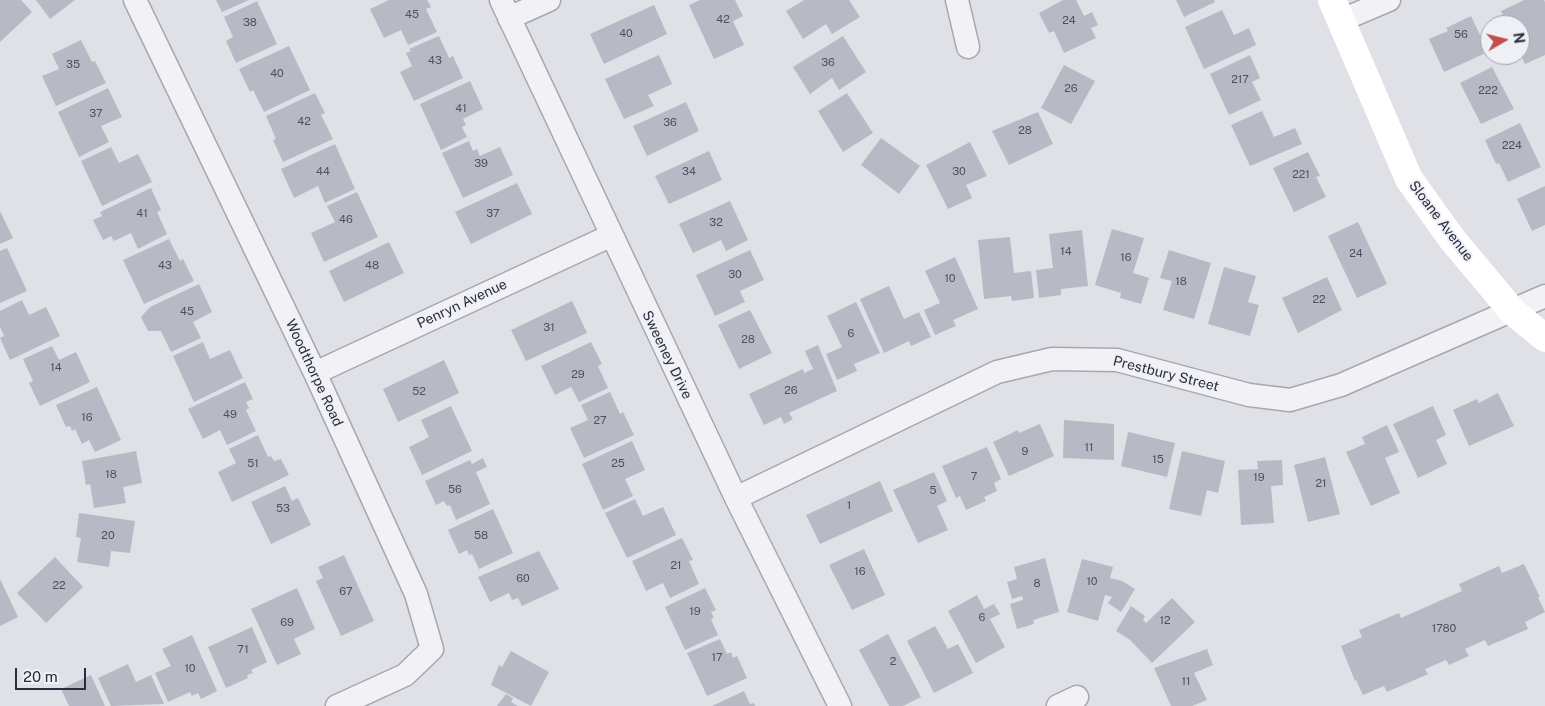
<!DOCTYPE html>
<html>
<head>
<meta charset="utf-8">
<style>
  body { margin:0 }
  #map { position:relative; width:1545px; height:706px; overflow:hidden; background:#dfe1e7; font-family:"Public Sans",sans-serif }
  canvas { display:block }
  .north { position:absolute; left:1480px; top:15px; width:50px; height:50px; box-sizing:border-box; background:#eff0f5; border:1px solid #a0a2ab; border-radius:50%; rotate:82deg; font-size:14px; font-weight:700; line-height:20px; text-align:center; color:#292d3d }
  .north::after { content:''; display:block; margin:auto; width:18px; height:22px; background:#c34f4d; clip-path:polygon(50% 0,100% 100%,50% 72%,0 100%) }
  .scale { position:absolute; left:15px; top:668px; width:71px; height:22px; box-sizing:border-box; border:2px solid #292d3d; border-top:0; padding-left:6px; font-size:15px; line-height:18px; white-space:nowrap; color:#292d3d; -webkit-text-stroke:4px #eff0f5; paint-order:stroke }
</style>
</head>
<body>
<div id="map">
<canvas width="1545" height="706"></canvas>
<div class="north">N</div>
<div class="scale">20 m</div>
</div>
<script>
const context = document.querySelector('canvas').getContext('2d');
context.lineJoin = 'round';
function paint(path, color) { context.fillStyle = color; context.fill(path, 'evenodd'); }
const toPath = rows => new Path2D(rows.map(r => 'M' + r).join(''));
function strokePath(path, color, width, dash) { context.strokeStyle = color; context.lineWidth = width; context.lineCap = dash ? 'butt' : 'round'; context.setLineDash(dash || []); context.stroke(path); }
function label(font, color, halo, rows, align = 'center') {
  context.font = font + ' "Public Sans",sans-serif'; context.lineWidth = 4; context.setLineDash([]); context.textBaseline = 'middle'; context.strokeStyle = halo; context.fillStyle = color; for (const [text, x, y, turn = 0] of rows) {
    context.save(); context.translate(x, y); context.rotate((+turn || 0) * Math.PI / 180); context.textAlign = isNaN(turn) ? turn : align; if (halo) context.strokeText(text, 0, 0); context.fillText(text, 0, 0); context.restore();
  }
}
paint(toPath([
  [0,0,21,0,32,12,0,42],
  [36,0,75,0,50,19],
  [216,0,249,0,222,12],
  [389,0,427,0,431,7,426,9,437,32,408,45,401,30,384,38,370,9],
  [700,0,735,0,743,16,733,21,744,45,714,59,689,5],
  [804,0,849,0,860,17,832,34,826,24,803,39,786,11],
  [1063,0,1076,0,1084,16,1092,12,1098,25,1091,28,1096,38,1064,53,1054,31,1049,33,1039,13],
  [1176,0,1214,0,1215,2,1184,17],
  [1524,0,1544,0,1545,2,1545,55,1525,64,1520,53,1520,25,1507,25,1501,11],
  [257,1,277,44,236,63,226,41,233,37,224,17],
  [654,5,667,34,604,64,590,34],
  [1222,10,1234,35,1249,28,1256,45,1204,69,1185,27],
  [1471,16,1488,52,1444,72,1429,39,1448,31,1446,28],
  [439,36,449,58,453,56,463,78,414,101,400,72,412,66,406,53,411,51,409,49],
  [843,36,866,72,839,90,832,78,810,94,793,67],
  [81,40,92,62,95,61,106,83,56,106,42,76,59,69,52,54],
  [289,46,310,90,264,112,253,90,250,92,239,69],
  [659,55,672,84,648,95,654,106,624,119,605,79],
  [1250,55,1260,78,1252,82,1261,100,1229,115,1210,74],
  [1064,65,1095,81,1071,124,1041,108],
  [1492,67,1514,109,1481,124,1460,83],
  [470,81,483,109,463,119,466,125,462,127,467,137,441,150,420,104],
  [108,88,122,117,101,126,109,142,79,157,58,112],
  [315,93,325,113,321,115,333,139,283,162,273,140,276,139,266,116],
  [847,93,873,133,843,152,818,111],
  [686,102,699,131,647,156,633,126],
  [1262,111,1274,137,1295,128,1302,144,1250,166,1231,125],
  [1038,112,1053,144,1009,165,992,131],
  [1520,123,1541,167,1508,182,1499,163,1496,164,1485,140],
  [881,138,920,166,899,194,861,165],
  [469,141,473,151,477,149,480,156,500,147,513,175,463,198,442,153],
  [970,142,987,176,966,185,972,198,948,209,926,165],
  [335,144,355,189,325,203,318,186,294,198,281,169],
  [111,147,119,163,138,154,152,182,102,206,81,161],
  [709,151,722,180,669,204,655,176],
  [1308,152,1320,176,1316,177,1326,197,1294,212,1273,168],
  [517,183,532,214,471,244,455,212],
  [1545,186,1545,225,1532,231,1517,199],
  [151,188,161,210,157,212,167,234,138,249,131,233,114,241,111,236,103,240,93,220,102,216,100,212],
  [357,192,378,237,324,262,311,233,335,222,327,206],
  [730,201,748,240,726,251,721,240,693,253,679,224],
  [0,211,13,238,0,244],
  [1358,222,1387,284,1357,298,1328,236],
  [1112,229,1144,238,1133,273,1149,278,1141,304,1120,298,1121,293,1095,285],
  [1082,230,1088,286,1061,289,1061,295,1039,298,1036,270,1053,268,1049,234],
  [1010,237,1014,273,1031,271,1034,298,1012,301,1011,296,984,299,978,240],
  [169,239,180,261,183,259,194,281,144,304,123,260],
  [389,242,404,273,344,302,329,271],
  [7,248,27,291,0,303,0,251],
  [750,250,764,280,740,291,745,302,715,316,696,275],
  [1169,250,1211,263,1194,319,1163,310,1172,281,1160,278],
  [955,257,978,309,953,320,956,326,935,335,924,310,940,303,925,271],
  [1224,267,1256,276,1248,302,1259,305,1250,336,1208,324],
  [1327,277,1342,310,1298,333,1282,298],
  [199,284,212,312,193,322,201,338,171,352,161,331,148,331,141,317,150,307],
  [889,286,904,319,919,312,931,337,911,346,909,341,884,353,860,299],
  [22,300,29,315,46,307,60,336,10,360,0,338,4,336,0,327,0,311],
  [572,301,587,333,526,361,511,330],
  [856,302,880,353,854,364,857,371,837,380,826,354,842,347,827,316],
  [750,310,772,353,739,369,718,325],
  [203,342,210,359,230,350,243,378,194,402,173,356],
  [591,342,602,364,598,366,608,388,579,402,571,387,555,395,541,366],
  [818,345,837,391,789,413,793,419,784,424,781,417,764,425,749,394,803,369,804,373,813,369,805,351],
  [52,346,59,360,76,352,90,382,40,406,29,383,33,381,23,359],
  [444,360,459,393,398,422,383,389],
  [245,382,253,399,246,402,249,408,246,410,256,431,227,445,220,430,203,439,188,409],
  [97,387,121,440,95,452,89,440,82,444,75,429,72,431,70,426,66,427,56,405],
  [610,392,620,414,623,412,634,435,584,458,570,428,588,420,581,405],
  [1498,393,1514,426,1469,446,1453,410,1477,399,1479,403],
  [451,406,472,451,422,475,409,447,429,437,421,420],
  [1433,406,1446,435,1436,440,1447,464,1418,478,1393,424],
  [1064,420,1114,424,1114,460,1063,458],
  [1040,424,1054,456,1009,476,993,442,1018,430,1019,433],
  [1387,425,1399,452,1385,458,1400,493,1371,506,1346,452,1365,444,1362,437],
  [1128,432,1175,443,1167,477,1121,466],
  [258,435,268,457,271,456,274,461,281,459,289,475,232,502,218,472,236,463,229,449],
  [632,441,645,470,625,479,633,496,603,510,582,464],
  [987,447,1001,479,994,483,997,491,984,497,986,501,966,510,960,496,956,498,942,466],
  [136,451,142,483,123,487,126,503,94,508,90,484,86,485,82,461],
  [1182,451,1225,461,1218,493,1207,490,1201,516,1169,509],
  [1325,457,1340,514,1308,522,1294,465],
  [483,458,487,467,476,472,490,504,456,520,450,505,447,506,444,501,436,505,425,481,470,460,472,464],
  [1282,460,1283,485,1271,486,1274,523,1241,525,1238,470,1258,469,1257,461],
  [934,472,947,501,937,506,948,530,918,543,893,490],
  [880,481,893,511,820,544,806,515],
  [285,486,292,501,298,498,311,525,271,544,251,502],
  [635,499,643,516,663,507,676,535,627,558,605,513],
  [493,509,513,553,479,569,472,554,469,555,467,550,459,554,448,530],
  [79,513,135,521,130,553,111,551,109,567,77,562,81,538,76,537],
  [682,538,693,560,689,561,699,584,670,598,663,583,646,591,632,561],
  [864,549,885,595,852,610,829,565],
  [539,551,559,589,522,606,518,598,512,600,509,593,490,602,478,577],
  [344,555,374,621,341,636,316,581,323,578,318,567],
  [55,557,83,587,46,623,17,593],
  [1045,558,1059,612,1033,620,1034,624,1017,629,1010,604,1023,600,1022,596,1012,599,1007,582,1017,579,1014,567],
  [1082,559,1113,567,1110,578,1122,581,1135,589,1121,612,1108,603,1112,597,1105,595,1098,621,1067,612],
  [1524,564,1540,597,1538,597,1545,612,1525,622,1528,629,1488,646,1485,640,1465,649,1469,656,1449,665,1446,660,1425,669,1428,674,1387,692,1384,686,1363,695,1356,680,1355,681,1341,646,1362,637,1359,630,1399,613,1401,618,1462,591,1459,584,1499,566,1502,573],
  [0,579,18,617,0,626],
  [297,588,315,629,294,639,301,654,277,665,251,609],
  [705,588,716,610,711,612,714,618,711,619,718,635,685,650,665,607],
  [977,595,984,609,994,604,1000,614,990,619,1005,647,976,663,948,611],
  [1172,598,1195,622,1152,663,1130,640,1116,631,1131,606,1145,616,1143,620,1146,623],
  [935,626,948,649,958,644,973,673,934,693,907,641],
  [252,627,267,662,251,670,253,673,247,675,248,678,226,688,208,647],
  [888,634,921,697,903,706,889,706,859,650],
  [192,635,217,691,201,699,198,693,192,696,190,692,168,702,155,673,171,666,162,649],
  [720,639,727,654,731,652,733,658,737,656,747,678,707,696,687,653],
  [1207,649,1213,665,1194,673,1207,700,1192,706,1171,706,1154,668],
  [511,651,549,672,531,706,491,685,499,665,502,667],
  [128,664,136,682,151,675,164,704,111,706,98,678],
  [91,675,105,706,69,706,61,689],
  [744,691,750,704,754,703,755,706,712,706],
  [506,694,513,698,511,702,518,706,497,706]
]), '#b7bac4');
const street = toPath([
  [135,0,315,373,416,594,432,649,405,675,337,706],
  [501,0,736,498,840,706],
  [957,0,968,47],
  [509,18,549,0],
  [1342,20,1389,0],
  [315,373,610,236],
  [736,498,997,372,1052,359,1117,360,1249,395,1290,400,1341,385,1545,296],
  [1058,706,1077,697]
]);
strokePath(street, '#a5a7b1', 25);
strokePath(street, '#f2f2f6', 22);
strokePath(toPath([
  [1332,0,1409,179,1452,239,1513,312,1545,338]
]), '#fff', 28);
label('11px', '#4c505f', null, [
  ["45",412,15],
  ["42",723,20],
  ["24",1069,21],
  ["38",250,23],
  ["40",626,34],
  ["56",1461,35],
  ["43",435,61],
  ["36",828,63],
  ["35",73,65],
  ["40",277,74],
  ["217",1240,80],
  ["26",1071,89],
  ["222",1488,91],
  ["41",461,109],
  ["37",96,114],
  ["42",304,122],
  ["36",670,123],
  ["28",1025,131],
  ["224",1512,146],
  ["39",481,164],
  ["44",323,172],
  ["34",689,172],
  ["30",959,172],
  ["221",1301,175],
  ["41",142,214],
  ["37",493,214],
  ["46",346,220],
  ["32",716,223],
  ["14",1066,252],
  ["24",1356,254],
  ["16",1126,258],
  ["43",165,266],
  ["48",372,266],
  ["30",735,275],
  ["10",950,279],
  ["18",1181,282],
  ["22",1319,300],
  ["45",187,312],
  ["31",549,328],
  ["6",851,334],
  ["28",748,340],
  ["14",56,368],
  ["29",578,375],
  ["26",791,391],
  ["52",419,392],
  ["49",230,415],
  ["16",87,418],
  ["27",600,421],
  ["11",1089,448],
  ["9",1025,452],
  ["15",1158,460],
  ["51",253,464],
  ["25",618,464],
  ["18",111,475],
  ["7",974,477],
  ["19",1259,478],
  ["21",1321,484],
  ["56",455,490],
  ["5",933,491],
  ["1",849,506],
  ["53",283,509],
  ["20",108,536],
  ["58",481,536],
  ["21",676,566],
  ["16",860,572],
  ["60",523,579],
  ["10",1092,582],
  ["8",1037,584],
  ["22",59,586],
  ["67",346,592],
  ["19",695,612],
  ["6",982,618],
  ["12",1165,621],
  ["69",287,623],
  ["1780",1444,629],
  ["71",243,650],
  ["17",717,658],
  ["2",893,662],
  ["10",190,669],
  ["11",1186,682]
]);
label('14px', '#292d3d', '#eff0f5', [
  ["Sloane Avenue",1441,221,53],
  ["Penryn Avenue",462,304,-25],
  ["Sweeney Drive",667,355,64],
  ["Woodthorpe Road",314,373,65],
  ["Prestbury Street",1166,374,14]
]);
</script>
</body>
</html>
